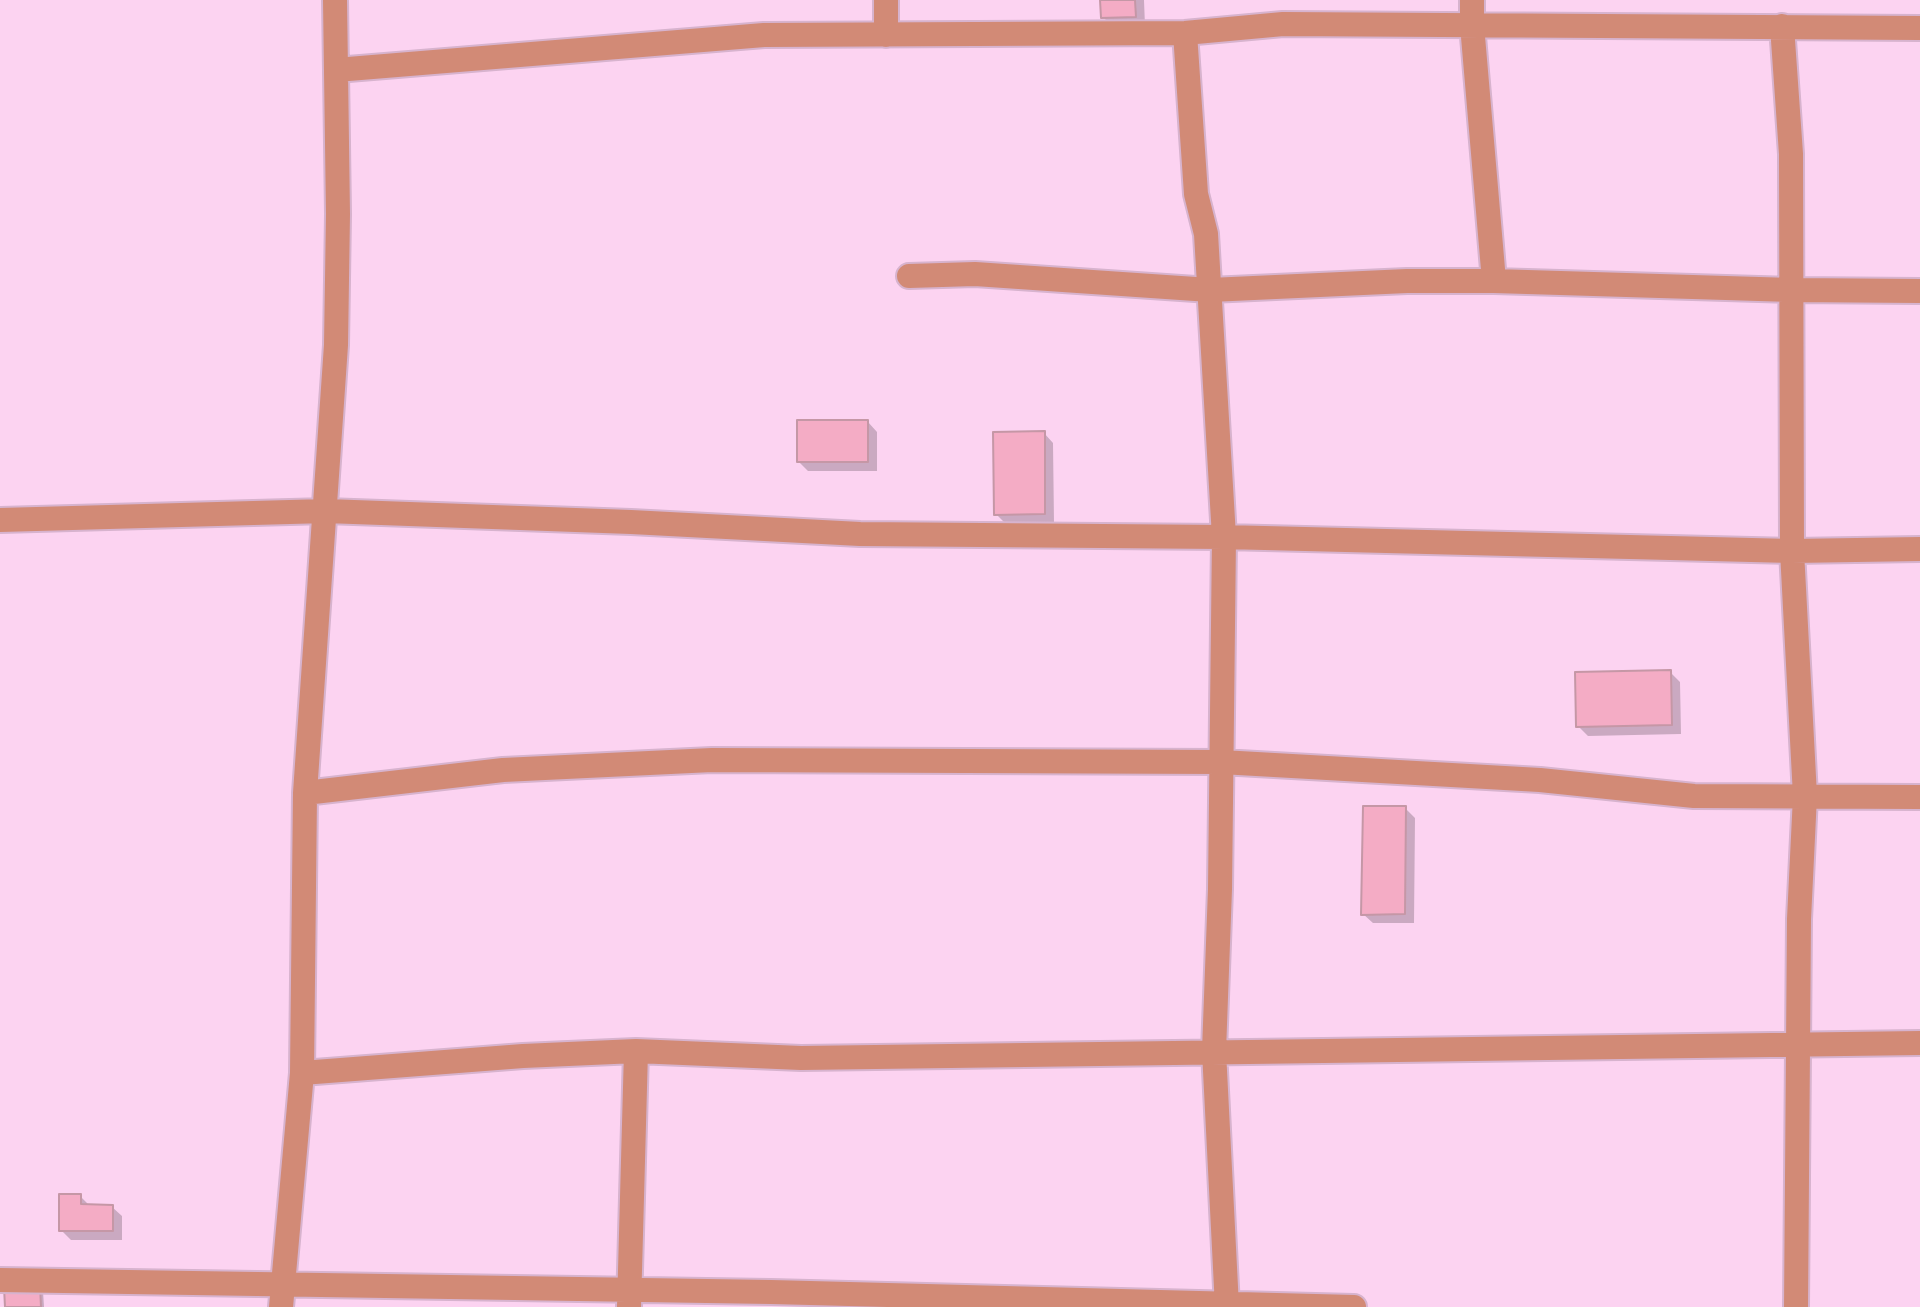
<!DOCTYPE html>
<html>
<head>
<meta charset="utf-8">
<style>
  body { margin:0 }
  canvas { display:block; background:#fcd3f1 }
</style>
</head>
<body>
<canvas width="1920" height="1307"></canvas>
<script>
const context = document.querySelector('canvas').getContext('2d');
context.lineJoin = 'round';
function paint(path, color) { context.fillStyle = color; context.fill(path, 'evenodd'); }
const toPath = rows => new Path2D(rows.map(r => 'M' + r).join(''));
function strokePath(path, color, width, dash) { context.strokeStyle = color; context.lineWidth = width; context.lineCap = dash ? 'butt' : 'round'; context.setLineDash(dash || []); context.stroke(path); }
paint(toPath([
  [1102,0,1144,0,1145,26,1112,26,1103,17],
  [868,422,877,432,877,471,808,471,799,462],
  [1044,433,1053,443,1054,523,1006,524,996,514],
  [1670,672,1680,682,1681,734,1588,736,1578,726],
  [1405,808,1415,818,1414,923,1373,923,1363,914],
  [80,1196,90,1206,112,1207,122,1216,122,1240,71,1240,61,1230],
  [6,1289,43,1291,44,1307,7,1307]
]), '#0003');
const building = toPath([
  [1100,0,1135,0,1136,17,1101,18,1100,0],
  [797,420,868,420,868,462,797,462,797,420],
  [1045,431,1045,514,994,515,993,432,1045,431],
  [1671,670,1672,725,1576,727,1575,672,1671,670],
  [1363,806,1406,806,1405,914,1361,915,1363,806],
  [59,1194,81,1194,81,1204,113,1205,113,1231,59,1231,59,1194],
  [40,1285,41,1307,5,1307,4,1287,40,1285]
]);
paint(building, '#f4acc5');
strokePath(building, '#c597a6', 2);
const minor = toPath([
  [1472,0,1472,25,1494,281],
  [1782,26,1791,154,1792,551,1805,796,1799,919,1796,1307],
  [1185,33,1196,194,1206,234,1224,537,1220,889,1214,1051,1227,1307],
  [886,35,886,0],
  [336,70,764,35,1185,33,1283,24,1920,28],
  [909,276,975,274,1210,290,1407,281,1494,281,1792,290,1920,291],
  [0,520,326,511,631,522,860,534,1224,537,1792,551,1920,549],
  [305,793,503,770,712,760,1221,762,1540,780,1694,796,1920,797],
  [302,1073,523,1056,636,1051,801,1058,1920,1043],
  [0,1280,771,1292,1354,1307],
  [281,1307,302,1073,305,793,336,345,338,214,335,0],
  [629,1307,636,1051]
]);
strokePath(minor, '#d7b3ce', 28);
strokePath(minor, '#d28a76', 24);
</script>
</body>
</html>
